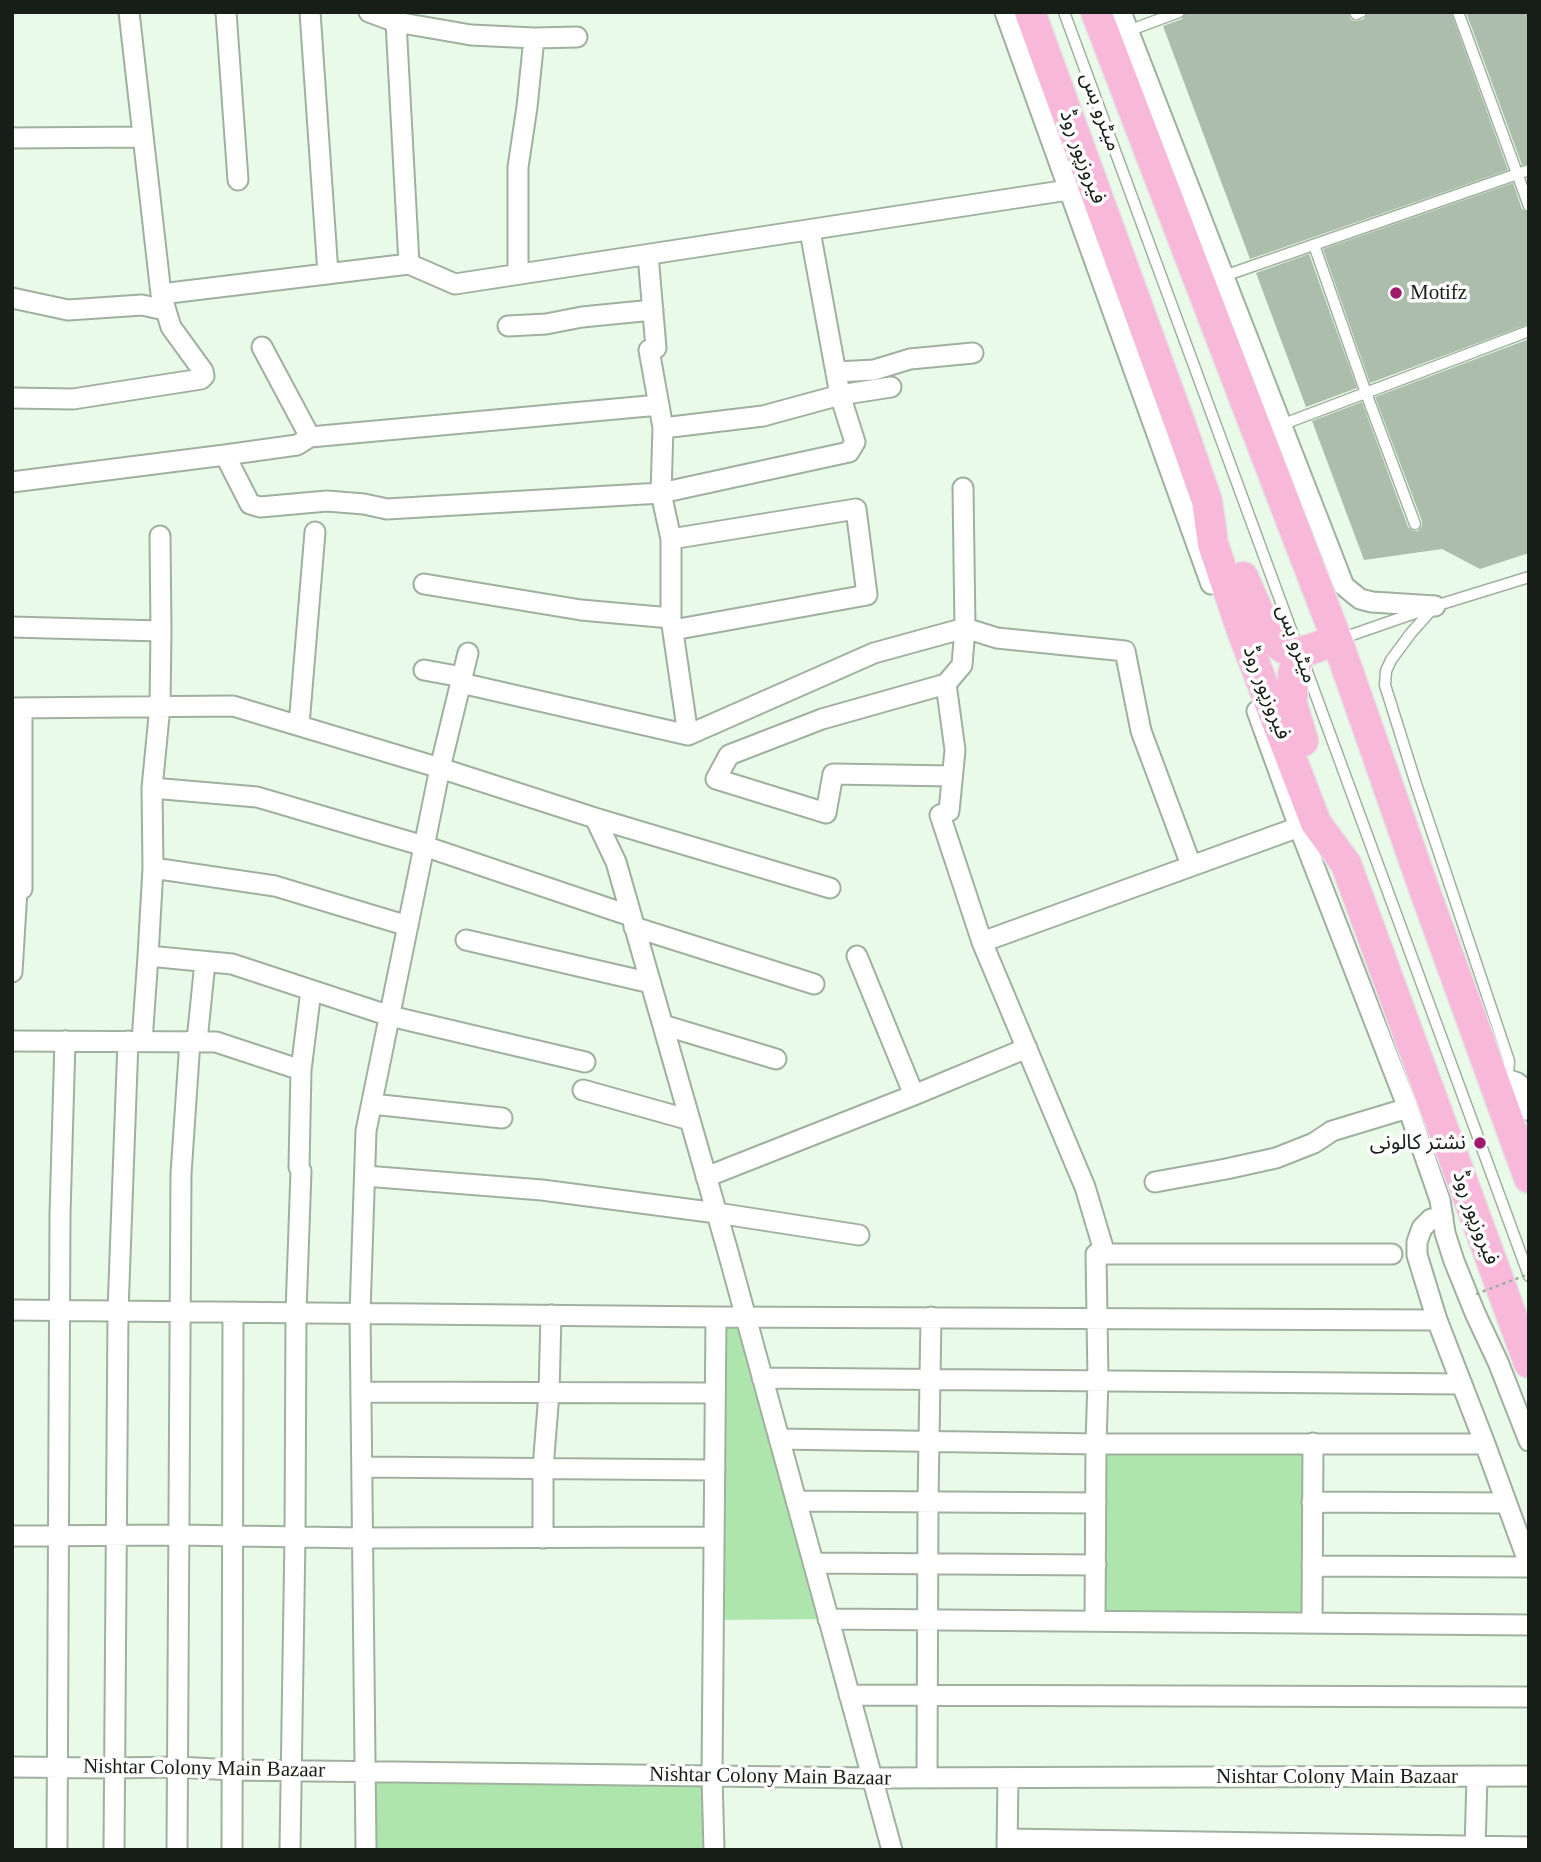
<!DOCTYPE html>
<html>
<head>
<meta charset="utf-8">
<style>
  body { margin:0 }
  #map { position:relative; width:1541px; height:1862px; overflow:hidden; background:#e9fae8; font-family:"Times New Roman",serif }
  canvas { display:block }
  .frame { position:absolute; inset:0; border:14px solid #171e17; pointer-events:none }
</style>
</head>
<body>
<div id="map">
<canvas width="1541" height="1862"></canvas>
<div class="frame"></div>
</div>
<script>
const context = document.querySelector('canvas').getContext('2d');
context.lineJoin = 'round';
function paint(path, color) { context.fillStyle = color; context.fill(path, 'evenodd'); }
const toPath = rows => new Path2D(rows.map(r => 'M' + r).join(''));
function strokePath(path, color, width, dash) { context.strokeStyle = color; context.lineWidth = width; context.lineCap = dash ? 'butt' : 'round'; context.setLineDash(dash || []); context.stroke(path); }
function label(font, color, halo, rows, align = 'center') {
  context.font = font + ' "Times New Roman","Noto Sans Arabic",serif'; context.lineWidth = 7; context.setLineDash([]); context.textBaseline = 'middle'; context.strokeStyle = halo; context.fillStyle = color; for (const [text, x, y, turn = 0] of rows) {
    context.save(); context.translate(x, y); context.rotate((+turn || 0) * Math.PI / 180); context.textAlign = isNaN(turn) ? turn : align; if (halo) context.strokeText(text, 0, 0); context.fillText(text, 0, 0); context.restore();
  }
}
paint(toPath([
  [716,1317,746,1317,828,1619,713,1620],
  [1313,1443,1312,1623,1095,1621,1096,1444],
  [365,1771,712,1776,714,1850,366,1850]
]), '#aee5ad');
paint(toPath([
  [1186,12,1348,12,1351,20,1356,21,1364,19,1368,12,1451,12,1508,170,1250,259,1163,26,1182,19],
  [1466,12,1529,12,1529,163,1522,165],
  [1513,183,1522,209,1529,213,1529,324,1370,383,1323,249],
  [1309,254,1357,388,1306,407,1256,273],
  [1529,339,1529,553,1480,569,1442,549,1364,560,1312,421,1362,402,1408,527,1413,531,1418,531,1422,526,1422,521,1375,397]
]), '#acbdab');
const service = toPath([
  [1064,12,1297,646],
  [1355,12,1356,14,1361,12],
  [1458,12,1529,206],
  [1128,31,1179,12],
  [1314,245,1366,393,1415,524],
  [1224,276,1529,170],
  [1281,425,1529,331],
  [1435,606,1411,633,1391,660,1386,671,1385,685,1416,784,1509,1061,1508,1073,1502,1079],
  [1340,639,1435,606,1529,577],
  [1305,666,1529,1276]
]);
const minor = toPath([
  [226,12,238,180],
  [310,12,328,274],
  [369,12,396,22,471,35,534,38,577,37],
  [1005,12,1211,584],
  [1121,12,1344,586,1360,599,1372,602,1435,606],
  [396,22,409,264],
  [12,138,143,137],
  [648,255,656,348,649,350,663,428,661,493,671,539,671,618,688,735],
  [518,274,518,167,527,107,534,38],
  [161,294,409,264,455,284,1068,190],
  [12,298,68,310,142,305,165,310],
  [508,326,546,324,582,317,653,310],
  [262,347,310,437,659,405],
  [836,372,874,370,910,359,973,353],
  [12,398,73,399,201,379,204,376,203,371,171,327,161,294,129,12],
  [663,428,763,416,840,395,891,387],
  [225,455,250,504,260,507,327,501,364,504,387,509,661,493,849,452,855,442,840,395,810,231],
  [12,482,225,455,297,445,310,437],
  [963,488,965,628,962,665,946,684,955,750,949,811,940,815,982,942,1085,1187,1105,1254],
  [160,536,161,631],
  [671,539,856,509,867,595,673,630],
  [424,584,581,610,671,618],
  [12,627,161,631,160,706,152,788,257,797,424,846,631,916],
  [468,653,440,768,595,818,830,888],
  [424,670,462,677],
  [461,683,688,735,874,653,965,628,997,638,1125,651,1141,731,1191,865],
  [946,684,822,719,729,755,716,779,826,813,833,774,952,776],
  [12,708,233,706,440,768,366,1131,360,1313,366,1850],
  [1257,711,1299,827,1408,1108,1440,1200,1445,1233,1454,1261,1475,1313,1498,1362,1529,1441],
  [299,725,315,532],
  [152,788,153,868,275,886,408,926],
  [595,818,616,862,690,1120,728,1252,892,1850],
  [153,868,148,956,232,964,390,1016,585,1062],
  [634,927,814,984],
  [466,940,651,983],
  [982,942,1299,827],
  [857,956,914,1095],
  [12,972,17,890,22,889,22,708],
  [663,1025,776,1059],
  [12,1041,216,1042,301,1070,311,990],
  [142,1041,148,956],
  [197,1041,205,962],
  [583,1090,690,1120],
  [372,1104,502,1118],
  [365,1176,542,1190,717,1213,859,1235],
  [706,1177,914,1095,1027,1048],
  [1155,1182,1226,1169,1276,1158,1314,1143,1332,1131,1408,1108],
  [1443,1217,1431,1219,1422,1228,1417,1242,1417,1255,1437,1320,1485,1444,1529,1564],
  [12,1310,716,1317,1437,1320],
  [762,1378,1462,1384],
  [361,1392,715,1393],
  [779,1439,1096,1444,1485,1444],
  [362,1467,715,1470],
  [796,1501,1096,1503],
  [1312,1502,1506,1503],
  [12,1536,179,1535,362,1538,714,1537],
  [543,1538,543,1468,549,1393,551,1315],
  [813,1563,1096,1565],
  [1312,1566,1529,1567],
  [828,1619,1529,1625],
  [1095,1621,1096,1444,1098,1380,1096,1254,1392,1254],
  [1312,1623,1313,1443],
  [849,1695,1529,1697],
  [12,1767,114,1768,178,1767,233,1770,871,1778,1529,1776],
  [927,1778,928,1502,931,1317],
  [1007,1839,1529,1847],
  [1007,1849,1008,1778],
  [57,1850,60,1214,65,1041],
  [114,1850,118,1311,128,1041],
  [177,1850,181,1174,190,1041],
  [232,1850,233,1312],
  [290,1850,295,1536,296,1312,301,1171,299,1167,301,1070],
  [714,1850,712,1776,716,1317],
  [1475,1850,1477,1776]
]);
const tertiary = toPath([
  [1495,1083,1507,1082,1516,1085,1521,1089,1529,1108]
]);
const primary = toPath([
  [1030,12,1181,426,1207,501,1213,544,1241,628,1316,823,1346,864,1529,1363],
  [1096,12,1337,640,1423,886,1529,1178],
  [1243,577,1268,634,1275,642,1285,649,1300,653,1337,640],
  [1300,653,1293,674,1292,704,1303,741]
]);
strokePath(service, '#a0b09f', 13);
strokePath(minor, '#a0b09f', 23);
strokePath(tertiary, '#a0b09f', 28);
strokePath(primary, '#e3e4e3', 33);
strokePath(service, '#fff', 10);
strokePath(minor, '#fff', 19);
strokePath(tertiary, '#fff', 24);
strokePath(primary, '#f8b8d9', 30);
strokePath(toPath([
  [1476,1294,1529,1274]
]), '#a1afa1', 2.5, [3.5, 3.5]);
for (const [x, y, r, color] of [
  [1396,293,7,"#9f1b6c"],
  [1480,1143,7,"#9f1b6c"]
]) { const dot = new Path2D(); dot.arc(x, y, r, 0, 2 * Math.PI); context.fillStyle = color; context.fill(dot); strokePath(dot, '#fff', 2.5); }
label('21px', '#171e17', '#fff', [
  ["میٹرو بس",1100,112,70],
  ["فیروزپور روڈ",1082,157,70],
  ["میٹرو بس",1296,644,70],
  ["فیروزپور روڈ",1266,693,69],
  ["فیروزپور روڈ",1475,1218,70],
  ["Nishtar Colony Main Bazaar",204,1769,1],
  ["Nishtar Colony Main Bazaar",770,1777,1],
  ["Nishtar Colony Main Bazaar",1337,1777]
]);
label('21px', '#171e17', '#fff', [
  ["Motifz",1410,293],
  ["نشتر کالونی",1466,1143,"right"]
], 'left');
</script>
</body>
</html>
